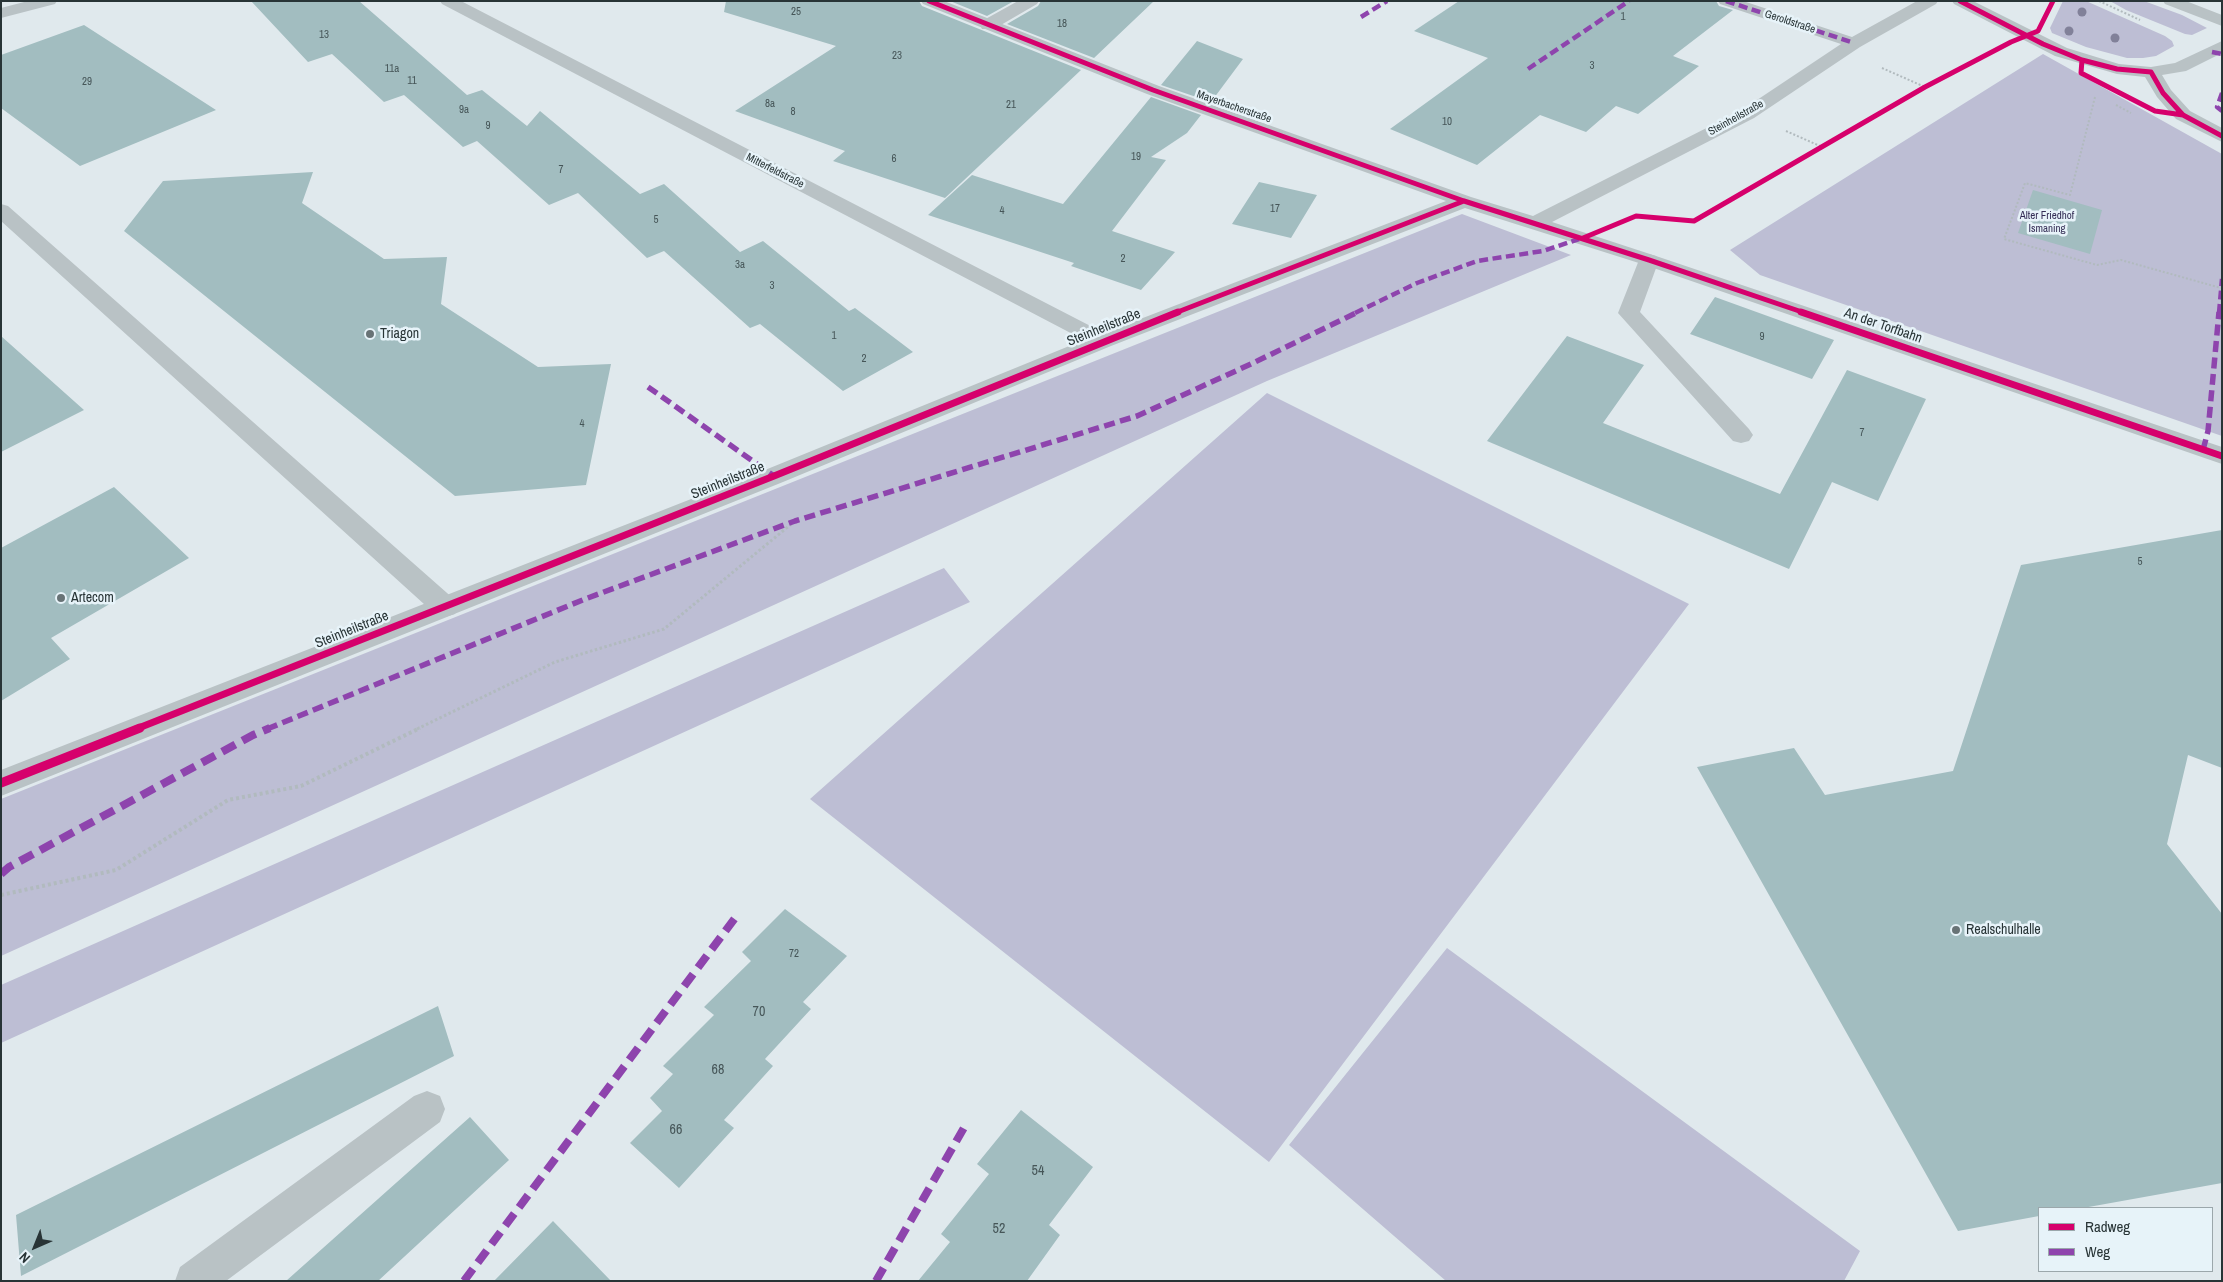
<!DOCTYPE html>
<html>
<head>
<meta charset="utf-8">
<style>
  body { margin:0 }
  #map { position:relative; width:2223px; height:1282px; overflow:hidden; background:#e0e9ed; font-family:"Archivo Narrow",sans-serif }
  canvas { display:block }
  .frame { position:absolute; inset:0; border:2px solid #283436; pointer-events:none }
  .legend { position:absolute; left:2038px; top:1207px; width:175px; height:65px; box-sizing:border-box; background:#e7f3f9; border:1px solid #9ba7ab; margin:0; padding:6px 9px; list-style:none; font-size:15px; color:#283436 }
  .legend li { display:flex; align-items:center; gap:10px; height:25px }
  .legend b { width:25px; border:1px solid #9ba7ab }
  .north { position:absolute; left:10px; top:1222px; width:50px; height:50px; -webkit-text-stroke:4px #e7f3f9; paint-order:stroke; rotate:224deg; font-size:14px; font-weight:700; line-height:20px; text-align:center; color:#283436 }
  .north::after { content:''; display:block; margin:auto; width:18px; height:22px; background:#283436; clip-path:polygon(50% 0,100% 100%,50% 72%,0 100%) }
</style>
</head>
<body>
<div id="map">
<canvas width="2223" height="1282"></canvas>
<div class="frame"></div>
<ul class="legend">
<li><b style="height:6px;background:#d6006c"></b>Radweg</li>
<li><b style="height:6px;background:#8e44ad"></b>Weg</li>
</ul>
<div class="north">N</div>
</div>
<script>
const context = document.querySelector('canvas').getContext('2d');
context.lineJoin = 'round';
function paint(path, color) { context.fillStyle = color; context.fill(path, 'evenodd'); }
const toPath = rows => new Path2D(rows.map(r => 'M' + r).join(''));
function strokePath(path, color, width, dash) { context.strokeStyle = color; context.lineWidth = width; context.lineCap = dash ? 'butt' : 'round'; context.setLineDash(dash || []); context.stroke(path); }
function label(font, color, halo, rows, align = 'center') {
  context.font = font + ' "Archivo Narrow",sans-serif'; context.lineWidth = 5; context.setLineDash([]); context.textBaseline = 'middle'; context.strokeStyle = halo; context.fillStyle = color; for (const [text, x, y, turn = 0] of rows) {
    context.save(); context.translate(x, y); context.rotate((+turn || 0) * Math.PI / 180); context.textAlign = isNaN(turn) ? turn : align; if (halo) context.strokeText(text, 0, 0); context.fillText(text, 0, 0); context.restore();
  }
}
paint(toPath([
  [2063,1,2086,1,2165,36,2172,41,2174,46,2156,56,2143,58,2127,58,2086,47,2052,33,2050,28],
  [2110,1,2144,1,2182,15,2207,28,2192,35,2185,34,2126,10],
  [2043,54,2222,154,2222,436,1760,275,1730,250],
  [1462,214,1571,255,1267,381,1,956,1,799],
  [1267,393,1689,604,1269,1162,810,799],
  [944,568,970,602,1,1043,1,985],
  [1447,948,1860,1251,1844,1281,1446,1281,1289,1145]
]), '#bdbed4');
paint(toPath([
  [251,1,359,1,467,95,482,90,527,126,540,111,640,194,664,184,740,252,763,241,849,311,855,308,913,352,843,391,760,324,750,328,664,251,647,258,578,193,549,205,477,141,463,147,404,95,384,102,332,54,308,62],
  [726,1,919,1,922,6,1081,70,945,198,833,161,845,151,735,111,836,46,724,12],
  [950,1,1014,1,987,16],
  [1041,1,1154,1,1094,58,1007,24,1038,6],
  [1459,1,1716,1,1719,6,1733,10,1673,56,1699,66,1638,114,1616,106,1586,132,1540,115,1477,165,1390,129,1488,58,1414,31],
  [84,25,216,110,80,166,1,108,1,55],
  [1197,41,1243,59,1211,102,1161,85],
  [1151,97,1201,115,1187,133,1151,157,1166,160,1112,231,1175,252,1141,290,1071,266,1074,263,928,215,972,175,1063,204],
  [313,172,302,203,384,259,447,257,441,304,538,367,611,364,586,485,455,496,124,231,163,181],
  [1259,182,1317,195,1291,238,1232,224],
  [2033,190,2102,210,2090,254,2018,233],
  [1715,297,1834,340,1812,379,1690,334],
  [1,336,84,410,1,452],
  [1567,336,1644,365,1603,423,1780,494,1847,370,1926,399,1878,501,1832,482,1789,569,1487,441],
  [114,487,189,558,51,638,70,659,1,701,1,548],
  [2222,530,2222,768,2188,755,2167,844,2222,914,2222,1183,2083,1208,2039,1208,2039,1216,1958,1231,1697,767,1794,748,1825,795,1953,771,2021,565],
  [785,909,847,956,803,1002,811,1009,765,1059,773,1066,724,1120,734,1128,679,1188,630,1143,662,1111,650,1098,673,1074,663,1066,714,1015,704,1007,751,961,742,952],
  [438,1006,454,1056,21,1276,16,1215],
  [1021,1110,1093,1167,1049,1225,1060,1235,1027,1281,918,1281,950,1242,941,1234,989,1174,977,1164],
  [470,1117,509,1160,378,1281,286,1281],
  [553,1221,611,1281,494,1281]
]), '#a2bdc0');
strokePath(toPath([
  [2099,1,2140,20],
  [1882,68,1925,87],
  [2095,97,2070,195,2025,183,2004,239,2097,265,2121,260,2221,288],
  [2116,105,2131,113],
  [1786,131,1820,146]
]), '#b1babe', 2, [2, 2]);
strokePath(toPath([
  [417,729,555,662,664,629,795,521]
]), '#b1babe', 3, [2.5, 2.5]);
strokePath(toPath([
  [1,895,116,870,228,800,301,786,420,728]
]), '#b1babe', 4, [3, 3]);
paint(toPath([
  [1018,1,1039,1,1037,4,994,29,982,29,980,25,982,21,1018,1],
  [2163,1,2186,1,2222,15,2222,26,2165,4,2163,1],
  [1,204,8,206,455,600,458,607,455,614,445,617,435,614,1,221,1,204],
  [1649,254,1656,256,1659,260,1640,312,1749,429,1753,435,1749,441,1741,443,1733,441,1618,313,1639,260,1642,256,1649,254],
  [427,1091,440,1096,445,1109,440,1122,226,1281,175,1281,180,1267,414,1096,427,1091]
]), '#b9c2c5');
paint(toPath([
  [28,1,57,1,55,4,1,18,1,8,28,1],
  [440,1,461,1,1104,333,1446,201,1147,94,923,4,921,1,944,1,1159,86,1471,197,1533,216,1742,110,1841,44,1720,4,1718,1,1743,1,1852,37,1917,1,1938,1,1936,4,1860,47,1754,118,1552,222,1656,256,2222,447,2222,464,1642,264,1465,208,1111,346,783,482,1,796,1,770,765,470,1084,340,442,4,440,1],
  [1952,1,1973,1,2067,48,2119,64,2151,67,2175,63,2222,41,2222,53,2186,71,2162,75,2171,90,2190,111,2222,128,2222,142,2176,119,2157,97,2145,77,2117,74,2055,56,1954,4,1952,1]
]), '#b9c2c5');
strokePath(toPath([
  [1726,1,1854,43],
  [1361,17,1387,1],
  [2212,52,2222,54],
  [1528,69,1629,1],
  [2222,93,2217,107,2222,111],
  [1355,313,1417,283,1477,261,1543,251,1579,239],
  [2219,313,2222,279]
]), '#8e44ad', 4.5, [9, 4.5]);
strokePath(toPath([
  [648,387,774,476],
  [2203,450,2208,431,2219,312],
  [267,729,585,599,795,521,1137,416,1251,364,1358,312]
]), '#8e44ad', 5.5, [11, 5.5]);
strokePath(toPath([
  [1,874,9,867,253,735,270,728],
  [464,1281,738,914],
  [876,1281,965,1126]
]), '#8e44ad', 8, [15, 8]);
strokePath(toPath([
  [929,1,1153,90,1464,201,1649,260,1805,313],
  [1960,1,2043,44,2082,60,2117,69,2151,72,2163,93,2183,115,2222,136],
  [2082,60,2081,73,2155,111,2183,115],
  [1583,238,1636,216,1694,221,1925,87,2011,42,2038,31,2053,1],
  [1175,313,1464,201]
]), '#d6006c', 5);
strokePath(toPath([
  [1801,312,2222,456],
  [136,729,774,476,1178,312]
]), '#d6006c', 7);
strokePath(toPath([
  [1,783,140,728]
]), '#d6006c', 9);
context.fillStyle = '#818199';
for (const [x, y] of [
  [2082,12],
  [2069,31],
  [2115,38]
]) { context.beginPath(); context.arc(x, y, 4.5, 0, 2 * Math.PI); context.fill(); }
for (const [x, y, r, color] of [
  [370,334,5,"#687376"],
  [61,598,5,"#687376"],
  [1956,930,5,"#687376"]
]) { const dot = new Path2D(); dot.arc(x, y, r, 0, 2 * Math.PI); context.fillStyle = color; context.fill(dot); strokePath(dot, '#e7f3f9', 2); }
label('11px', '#465658', null, [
  ["25",796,12],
  ["1",1623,17],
  ["18",1062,24],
  ["13",324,35],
  ["23",897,56],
  ["3",1592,66],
  ["11a",392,69],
  ["11",412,81],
  ["29",87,82],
  ["8a",770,104],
  ["21",1011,105],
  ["9a",464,110],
  ["8",793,112],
  ["10",1447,122],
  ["9",488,126],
  ["19",1136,157],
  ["6",894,159],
  ["7",561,170],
  ["17",1275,209],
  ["4",1002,211],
  ["5",656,220],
  ["2",1123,259],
  ["3a",740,265],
  ["3",772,286],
  ["1",834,336],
  ["9",1762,337],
  ["2",864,359],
  ["4",582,424],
  ["7",1862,433],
  ["5",2140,562],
  ["72",794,954]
]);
label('11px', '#283436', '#e7f3f9', [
  ["Geroldstraße",1790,22,18],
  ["Mayerbacherstraße",1234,107,19],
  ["Steinheilstraße",1736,118,-29],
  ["Mitterfeldstraße",775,171,27]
]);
label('11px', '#332c54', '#e7f3f9', [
  ["Alter Friedhof",2047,216],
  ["Ismaning",2047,229]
]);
label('14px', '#283436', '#e7f3f9', [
  ["An der Torfbahn",1883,326,19],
  ["Steinheilstraße",1104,328,-22],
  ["Steinheilstraße",728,481,-22],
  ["Steinheilstraße",352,630,-22]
]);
label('14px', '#283436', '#e7f3f9', [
  ["Triagon",380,334],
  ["Artecom",71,598],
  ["Realschulhalle",1966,930]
], 'left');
label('14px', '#465658', null, [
  ["70",759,1012],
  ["68",718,1070],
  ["66",676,1130],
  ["54",1038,1171],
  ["52",999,1229]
]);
</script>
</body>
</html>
